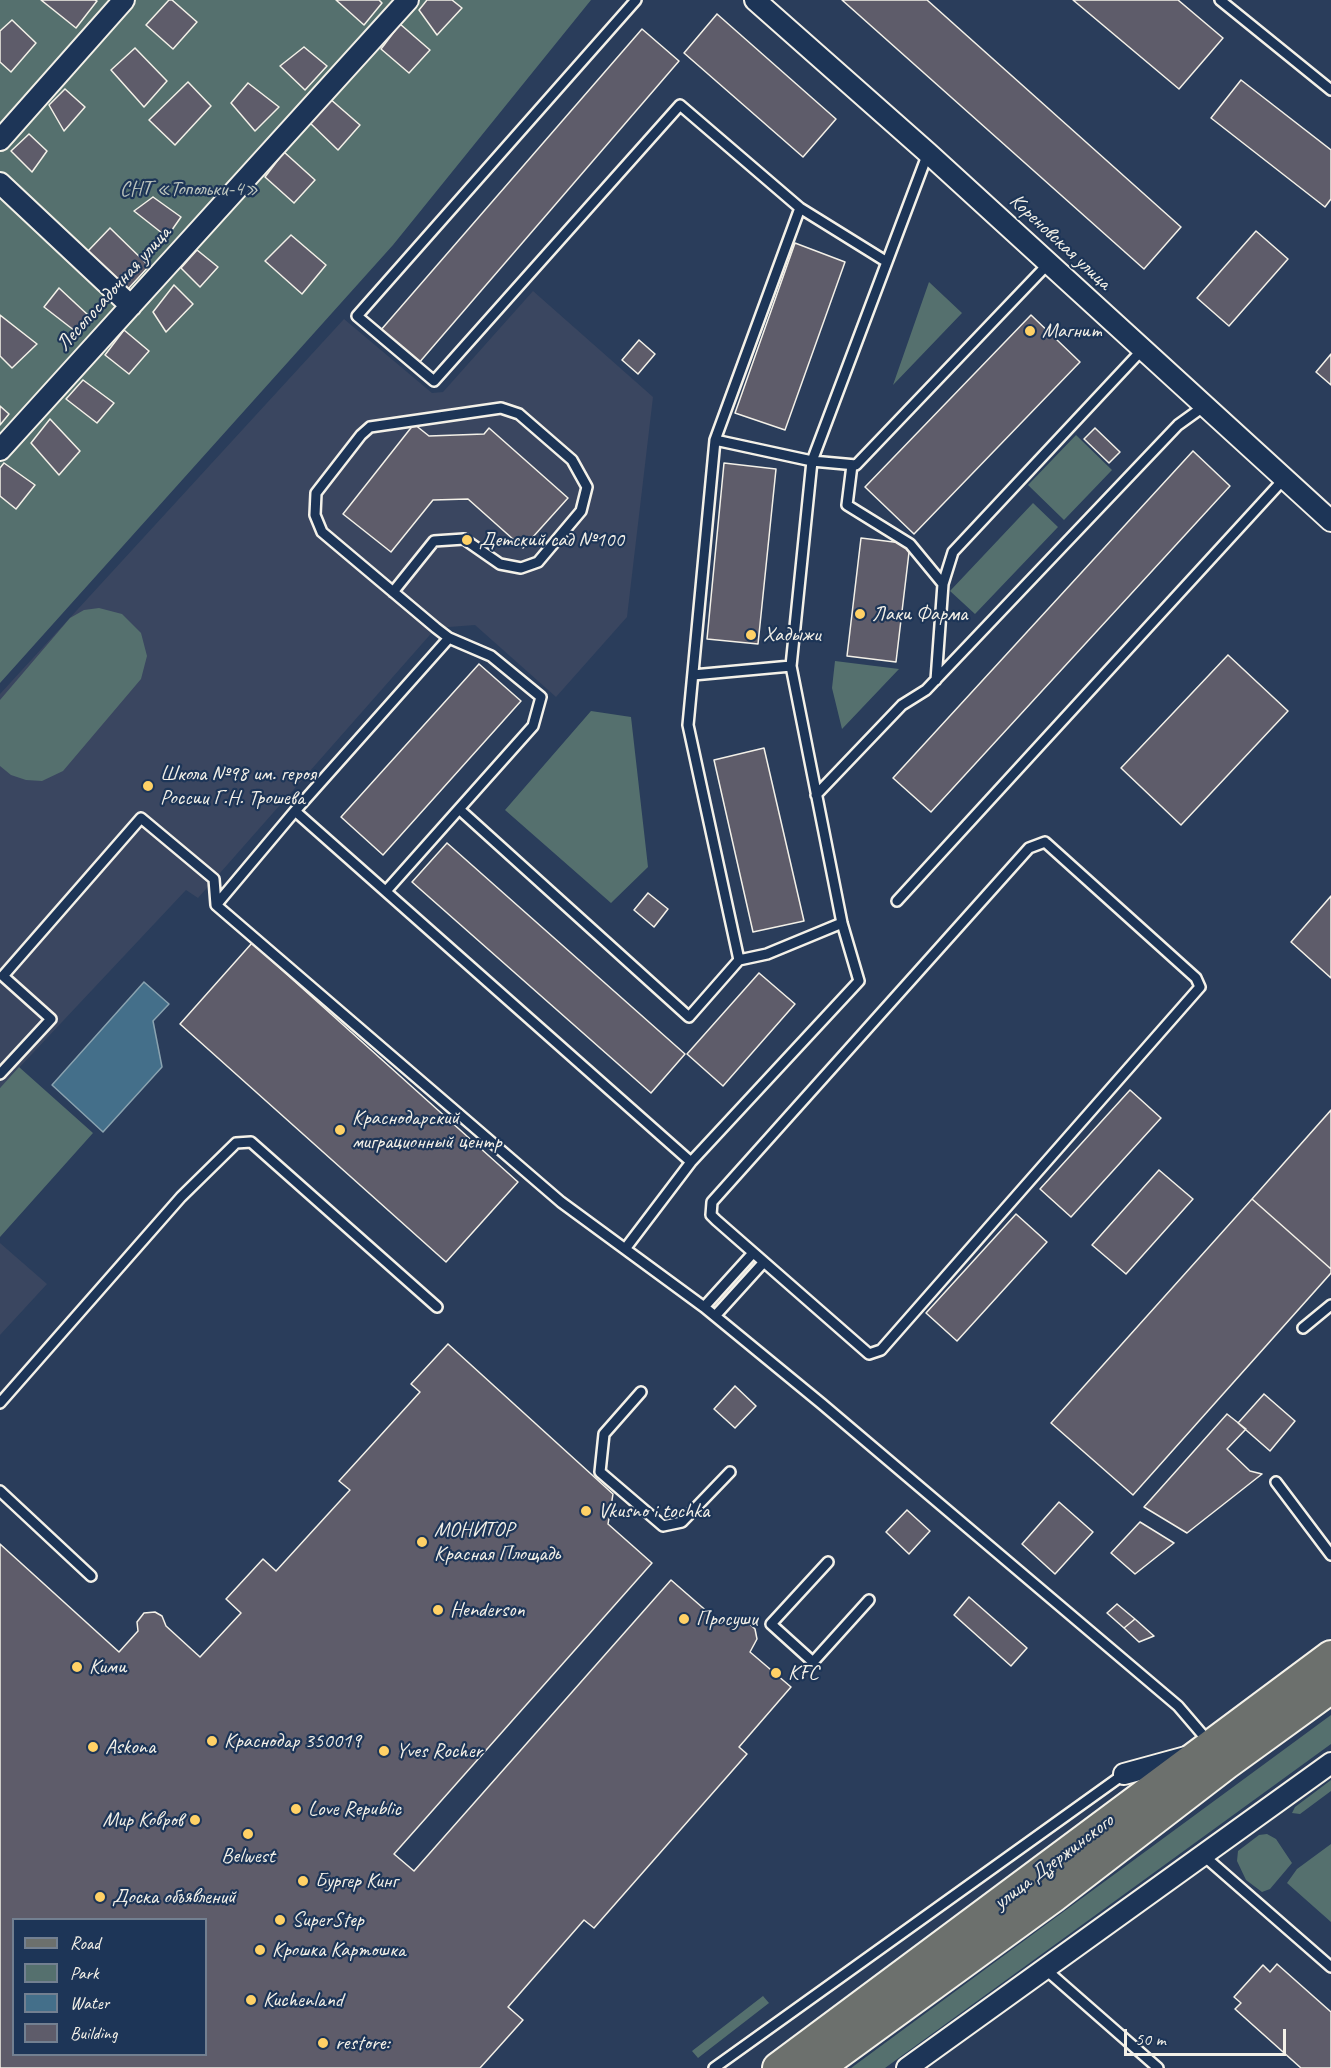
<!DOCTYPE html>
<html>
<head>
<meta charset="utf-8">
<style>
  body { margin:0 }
  #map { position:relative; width:1331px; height:2068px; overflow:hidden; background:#2a3d5b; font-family:Caveat,sans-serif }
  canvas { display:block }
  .legend { position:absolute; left:12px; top:1918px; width:195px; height:138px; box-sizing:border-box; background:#1d3557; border:2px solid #738091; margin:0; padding:8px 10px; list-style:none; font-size:18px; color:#f4f1e8 }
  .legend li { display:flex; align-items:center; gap:12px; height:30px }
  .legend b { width:30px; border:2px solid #738091 }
  .scale { position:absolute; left:1124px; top:2029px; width:162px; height:27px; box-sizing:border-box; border:3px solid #f4f1e8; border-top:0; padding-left:8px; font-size:18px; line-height:21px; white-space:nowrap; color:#f4f1e8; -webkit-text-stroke:4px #1d3557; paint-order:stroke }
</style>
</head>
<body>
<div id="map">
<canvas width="1331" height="2068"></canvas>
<ul class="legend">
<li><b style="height:8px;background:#6c706d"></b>Road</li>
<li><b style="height:16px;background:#55706e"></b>Park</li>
<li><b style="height:16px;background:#446f8a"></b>Water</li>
<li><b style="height:16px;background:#5e5c6a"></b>Building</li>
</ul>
<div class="scale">50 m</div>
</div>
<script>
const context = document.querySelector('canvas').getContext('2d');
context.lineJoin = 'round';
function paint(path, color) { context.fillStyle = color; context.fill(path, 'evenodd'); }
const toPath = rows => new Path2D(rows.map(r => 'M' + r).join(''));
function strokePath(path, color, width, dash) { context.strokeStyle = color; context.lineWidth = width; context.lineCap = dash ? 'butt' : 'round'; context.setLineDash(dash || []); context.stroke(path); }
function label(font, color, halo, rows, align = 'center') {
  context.font = font + ' Caveat,sans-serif'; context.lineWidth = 4.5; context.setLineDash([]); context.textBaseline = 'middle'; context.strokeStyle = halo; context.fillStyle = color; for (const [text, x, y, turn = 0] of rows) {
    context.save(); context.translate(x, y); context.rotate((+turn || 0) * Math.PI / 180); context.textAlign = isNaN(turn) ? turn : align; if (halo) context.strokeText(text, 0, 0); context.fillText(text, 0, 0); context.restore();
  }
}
paint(toPath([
  [533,291,653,397,627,617,556,697,475,625,436,628,198,898,186,890,0,1088,0,694,344,319,432,393,443,392],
  [0,1243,47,1284,0,1335]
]), '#3a4660');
paint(toPath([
  [0,0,591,0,393,245,0,683],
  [929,282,962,313,893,385],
  [1076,435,1112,470,1064,520,1028,485],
  [1033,503,1058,527,975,614,950,591],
  [99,608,122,614,141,633,147,656,141,679,63,771,42,781,26,780,11,775,0,766,0,700,70,618,84,610],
  [835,661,899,669,842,729,832,688],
  [591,711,631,717,648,867,611,903,505,810],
  [19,1067,93,1133,0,1237,0,1088],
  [1331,1715,1331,1744,885,2068,851,2068],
  [1331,1780,1331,1791,1300,1814,1292,1813,1295,1807],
  [1267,1834,1276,1839,1292,1863,1270,1889,1262,1892,1246,1880,1237,1861,1238,1851,1259,1835],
  [1331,1844,1331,1922,1287,1883,1297,1869],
  [763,1996,769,2003,698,2058,692,2051]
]), '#55706e');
const water = toPath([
  [144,982,169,1004,153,1021,162,1067,103,1132,52,1085,144,982]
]);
paint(water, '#446f8a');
strokePath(water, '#8aa3b0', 1.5);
const building = toPath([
  [41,0,95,0,97,1,76,28,41,0],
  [169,0,172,0,197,22,173,49,146,25,169,0],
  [336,0,379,0,382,3,364,25,336,0],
  [427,0,452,0,462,8,437,35,419,10,427,0],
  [842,0,927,0,1181,227,1144,269,842,0],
  [1073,0,1178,0,1223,38,1179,89,1073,0],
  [717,14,836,119,803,157,684,53,717,14],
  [12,20,36,43,11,72,0,62,0,31,12,20],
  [400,24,430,50,409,73,381,49,400,24],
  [642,29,679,61,418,364,380,331,642,29],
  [304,47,327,66,305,90,280,66,304,47],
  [135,48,167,81,144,107,111,70,135,48],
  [1241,80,1331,150,1331,199,1325,207,1211,118,1241,80],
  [188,82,211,106,175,145,149,120,188,82],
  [248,83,279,107,255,131,231,103,248,83],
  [65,89,85,107,64,131,49,105,65,89],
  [329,98,360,125,338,150,308,121,329,98],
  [29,134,47,151,32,172,11,151,29,134],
  [284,152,315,180,294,203,265,177,284,152],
  [153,197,181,217,167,237,134,211,153,197],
  [110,228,149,266,128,289,88,251,110,228],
  [1256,231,1288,259,1229,326,1197,298,1256,231],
  [291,235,326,265,302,294,265,261,291,235],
  [795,243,845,262,785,430,735,413,795,243],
  [197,250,218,267,200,287,181,268,197,250],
  [174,285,193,304,166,332,153,312,174,285],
  [59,288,88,315,75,331,44,307,59,288],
  [0,315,37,344,12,368,0,356,0,315],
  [1031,315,1080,362,914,534,865,487,1031,315],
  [124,330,149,351,129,374,105,355,124,330],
  [639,340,655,354,638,374,622,360,639,340],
  [1331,354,1331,385,1316,372,1331,354],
  [83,380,114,403,97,423,66,399,83,380],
  [0,406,9,414,0,425,0,406],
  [50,419,80,451,59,475,31,443,50,419],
  [414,424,429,436,484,434,489,428,568,498,523,548,468,499,433,500,391,552,343,514,414,424],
  [1095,428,1120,452,1109,463,1084,439,1095,428],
  [1193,451,1230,486,931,812,893,778,1193,451],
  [4,463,35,485,16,509,0,496,0,468,4,463],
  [724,463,776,469,758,644,707,639,724,463],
  [861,538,910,544,896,662,847,656,861,538],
  [1228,655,1288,711,1181,825,1121,768,1228,655],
  [479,664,521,701,383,855,341,817,479,664],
  [764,748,804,921,753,932,714,760,764,748],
  [447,843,685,1054,651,1093,412,882,447,843],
  [648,893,668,909,654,927,634,910,648,893],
  [1331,896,1331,978,1291,942,1331,896],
  [252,943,518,1182,446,1262,180,1024,252,943],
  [759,973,795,1004,723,1086,687,1054,759,973],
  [1130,1090,1161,1118,1071,1217,1040,1189,1130,1090],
  [1331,1110,1331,1269,1252,1199,1331,1110],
  [1159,1170,1193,1199,1126,1274,1092,1245,1159,1170],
  [1252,1199,1331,1269,1331,1273,1133,1495,1051,1423,1252,1199],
  [1016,1214,1047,1242,957,1341,926,1313,1016,1214],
  [448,1344,613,1494,608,1524,652,1563,394,1854,414,1871,671,1580,718,1621,742,1617,755,1629,757,1639,750,1652,791,1687,739,1747,747,1754,594,1928,584,1920,508,2007,523,2020,480,2068,0,2068,0,1544,119,1652,138,1631,137,1622,144,1613,155,1612,162,1616,166,1626,200,1657,241,1613,226,1599,263,1559,276,1571,350,1490,339,1481,420,1392,411,1384,448,1344],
  [14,1920,206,1920,206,2054,14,2054,14,1920],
  [735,1386,756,1406,735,1428,714,1409,735,1386],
  [1264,1394,1295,1421,1270,1451,1238,1423,1264,1394],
  [1227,1414,1246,1429,1227,1449,1250,1471,1262,1474,1187,1533,1144,1507,1227,1414],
  [1059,1502,1093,1532,1055,1574,1022,1544,1059,1502],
  [907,1510,930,1531,909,1554,886,1532,907,1510],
  [1140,1522,1174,1543,1135,1574,1111,1553,1140,1522],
  [969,1597,1027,1648,1011,1666,954,1615,969,1597],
  [1117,1604,1135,1619,1124,1628,1107,1613,1117,1604],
  [1135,1619,1154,1636,1139,1642,1124,1628,1135,1619],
  [1277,1964,1331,2012,1331,2068,1301,2068,1235,2009,1241,2003,1234,1997,1263,1965,1270,1972,1277,1964]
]);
paint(building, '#5e5c6a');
strokePath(building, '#f4f1e8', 1.5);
const service = toPath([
  [636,0,357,316,434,381,680,105,800,208,887,262],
  [1220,0,1331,90],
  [715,440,812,461,856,465,1048,264],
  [852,465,847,505,910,544,943,584],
  [393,592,434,541,464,539,500,564,521,568,538,562,581,511,587,487,572,460,519,414,501,408,370,427,361,435,316,493,315,515,322,532,436,628,449,638,491,656,541,697,533,726,459,809,689,1017,739,960,688,725,715,440,800,208],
  [693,675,791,666],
  [936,680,943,584,953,552,1142,350],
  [816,795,902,705,926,690,1178,425,1203,407],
  [295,811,691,1162],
  [1045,842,1196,978,1200,987,881,1350,869,1354,716,1220,711,1215,712,1202,1029,848,1045,842],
  [386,891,459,809],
  [897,901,1283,480],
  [216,905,295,811,449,638],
  [739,960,767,954,842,923],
  [0,1074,51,1019,3,976,141,818,214,879,216,905,561,1202,704,1307,822,1404,1178,1706,1208,1741],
  [625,1249,691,1162,859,981,842,923,791,666,812,461,928,153],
  [704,1307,753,1253],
  [715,1316,763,1263],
  [1303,1328,1331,1305],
  [641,1392,604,1434,600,1472,663,1526,682,1522,730,1472],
  [0,1403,181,1197,236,1143,251,1142,437,1307],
  [1276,1482,1331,1555],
  [0,1491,91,1576],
  [828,1562,771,1624,813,1662,869,1600],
  [1204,1856,1331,1967],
  [1044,1968,1158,2068],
  [714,2068,1124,1774]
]);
const minor = toPath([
  [755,0,928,153,1331,521],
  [0,140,124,0],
  [0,183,131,306],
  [0,450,408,0],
  [1124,1774,1186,1757],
  [907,2068,1331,1763]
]);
const primary = toPath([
  [778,2068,1331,1656],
  [818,2068,1053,1897,1226,1764,1331,1688]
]);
strokePath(service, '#f4f1e8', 14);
strokePath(minor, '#f4f1e8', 24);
strokePath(primary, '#f4f1e8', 34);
strokePath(service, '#1d3557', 9);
strokePath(minor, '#1d3557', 20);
strokePath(primary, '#6c706d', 30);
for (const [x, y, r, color] of [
  [1030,331,6,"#ffd166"],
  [467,540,6,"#ffd166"],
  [860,614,6,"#ffd166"],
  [751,635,6,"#ffd166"],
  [148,786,6,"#ffd166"],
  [340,1130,6,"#ffd166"],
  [586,1511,6,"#ffd166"],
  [422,1542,6,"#ffd166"],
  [438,1610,6,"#ffd166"],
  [684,1619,6,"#ffd166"],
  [77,1667,6,"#ffd166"],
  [776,1673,6,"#ffd166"],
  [212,1741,6,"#ffd166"],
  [93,1747,6,"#ffd166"],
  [384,1751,6,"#ffd166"],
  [296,1809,6,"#ffd166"],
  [195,1820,6,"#ffd166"],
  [248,1834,6,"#ffd166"],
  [303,1881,6,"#ffd166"],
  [100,1897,6,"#ffd166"],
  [280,1920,6,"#ffd166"],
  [260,1950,6,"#ffd166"],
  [251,2000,6,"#ffd166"],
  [323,2043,6,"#ffd166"]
]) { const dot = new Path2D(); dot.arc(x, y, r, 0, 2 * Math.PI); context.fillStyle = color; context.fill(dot); strokePath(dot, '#1d3557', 2); }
label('21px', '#bcc4bd', '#1d3557', [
  ["СНТ «Топольки-4»",189,189]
]);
label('21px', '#f4f1e8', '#1d3557', [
  ["Кореновская улица",1060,242,43],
  ["Лесопосадочная улица",114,289,-48],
  ["улица Дзержинского",1054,1862,-37]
]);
label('21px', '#f4f1e8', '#1d3557', [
  ["Магнит",1042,331],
  ["Детский сад №100",479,540],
  ["Лаки Фарма",872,614],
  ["Хадыжи",763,635],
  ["Школа №98 им. героя",160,774],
  ["России Г.Н. Трошева",160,798],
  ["Краснодарский",352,1118],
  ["миграционный центр",352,1142],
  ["Vkusno i tochka",598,1511],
  ["МОНИТОР",434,1530],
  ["Красная Площадь",434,1554],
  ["Henderson",450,1610],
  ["Просуши",696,1619],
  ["Кими",89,1667],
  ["KFC",788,1673],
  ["Краснодар 350019",224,1741],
  ["Askona",105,1747],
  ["Yves Rocher",396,1751],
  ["Love Republic",308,1809],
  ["Мир Ковров",183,1820,"right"],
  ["Belwest",248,1856,"center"],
  ["Бургер Кинг",315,1881],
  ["Доска объявлений",112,1897],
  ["SuperStep",292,1920],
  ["Крошка Картошка",272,1950],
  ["Kuchenland",263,2000],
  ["restore:",335,2043]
], 'left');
</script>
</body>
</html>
